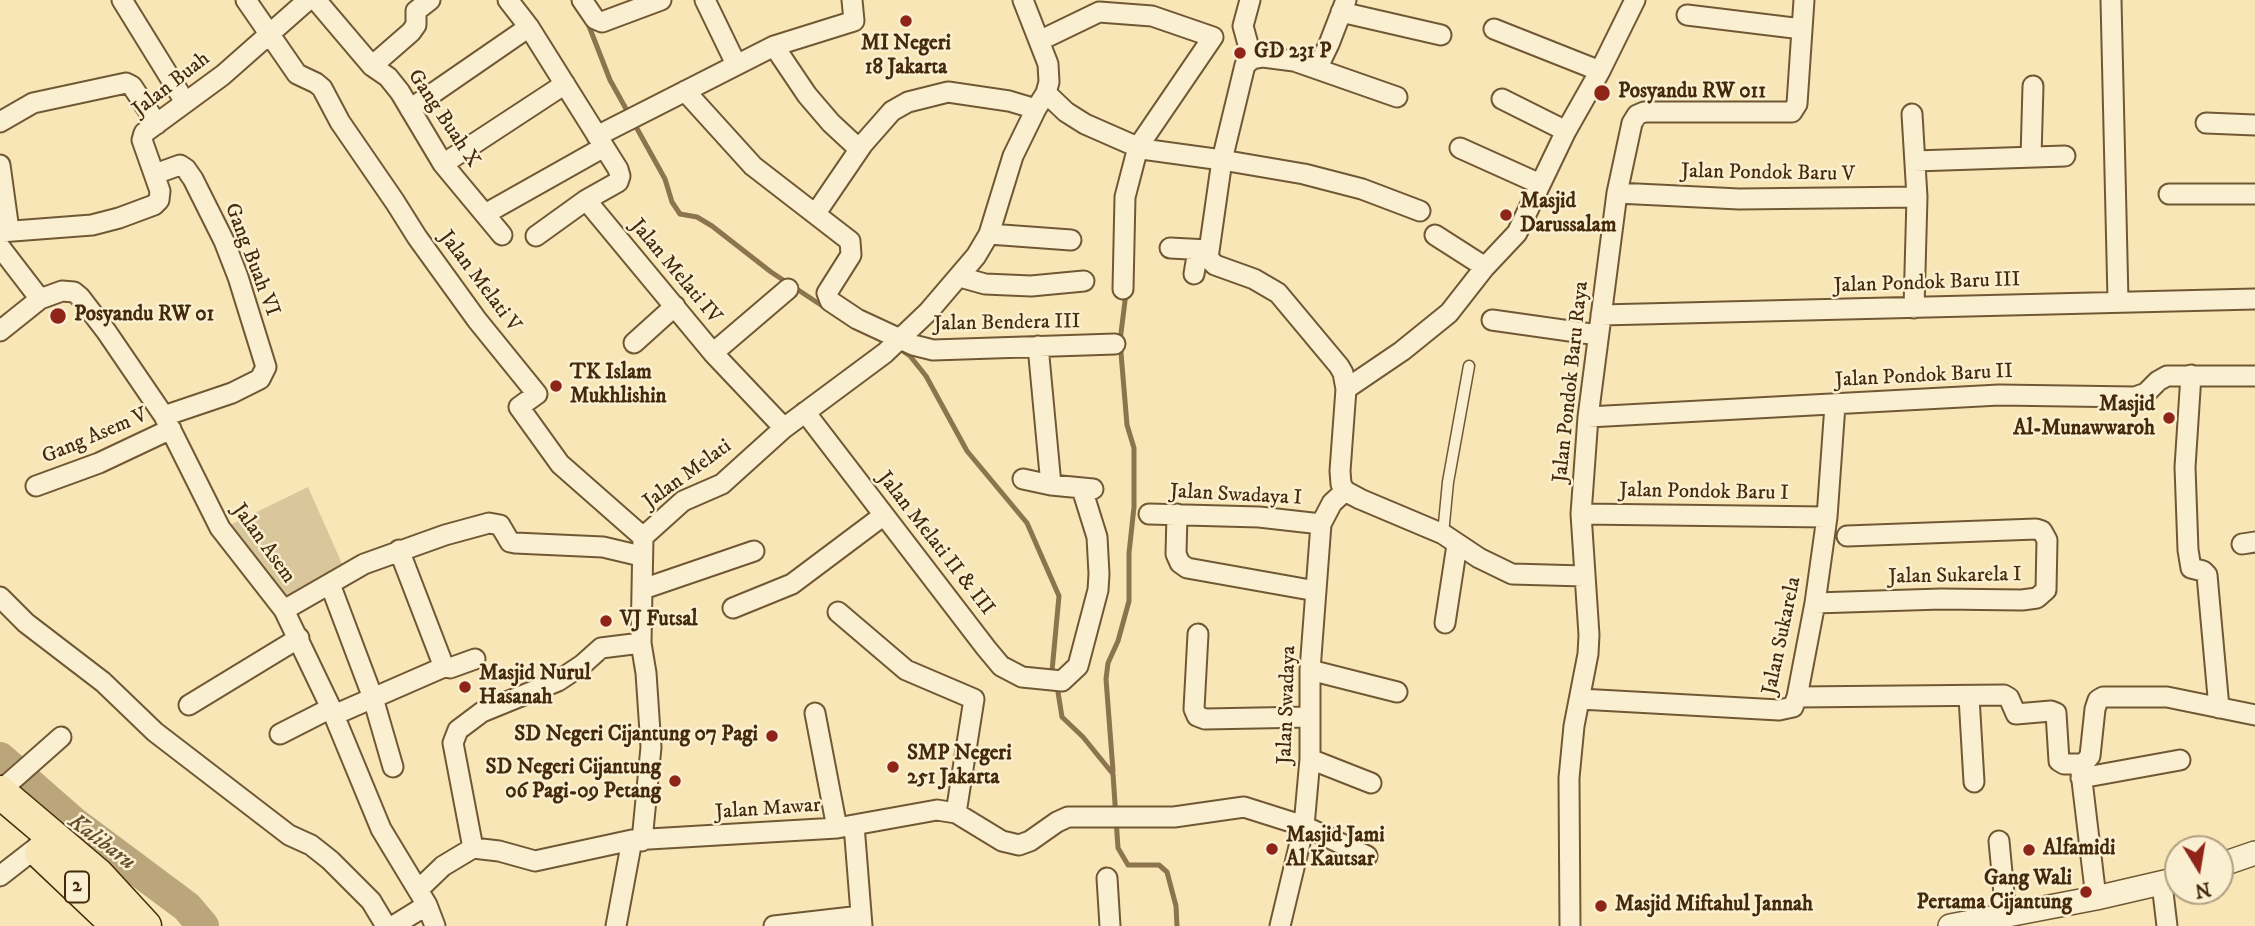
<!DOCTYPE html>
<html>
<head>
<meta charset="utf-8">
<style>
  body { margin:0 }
  #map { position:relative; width:2255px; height:926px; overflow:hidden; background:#f8e6b7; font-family:"IM FELL DW Pica",serif }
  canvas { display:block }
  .north { position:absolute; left:2164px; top:835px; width:70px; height:70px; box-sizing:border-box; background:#faefd0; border:2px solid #b1a081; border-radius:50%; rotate:169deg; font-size:19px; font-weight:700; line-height:28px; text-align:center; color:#44290a }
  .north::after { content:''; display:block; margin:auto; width:24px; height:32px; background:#8f2418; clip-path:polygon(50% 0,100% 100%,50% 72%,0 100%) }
</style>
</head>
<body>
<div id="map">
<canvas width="2255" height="926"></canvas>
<div class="north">N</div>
</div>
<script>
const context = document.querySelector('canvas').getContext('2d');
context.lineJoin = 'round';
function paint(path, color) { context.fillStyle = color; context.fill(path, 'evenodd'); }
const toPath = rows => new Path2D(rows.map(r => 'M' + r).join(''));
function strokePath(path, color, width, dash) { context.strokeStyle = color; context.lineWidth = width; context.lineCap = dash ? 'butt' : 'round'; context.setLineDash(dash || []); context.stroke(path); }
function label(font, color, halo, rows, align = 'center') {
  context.font = font + ' "IM FELL DW Pica",serif'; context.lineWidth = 5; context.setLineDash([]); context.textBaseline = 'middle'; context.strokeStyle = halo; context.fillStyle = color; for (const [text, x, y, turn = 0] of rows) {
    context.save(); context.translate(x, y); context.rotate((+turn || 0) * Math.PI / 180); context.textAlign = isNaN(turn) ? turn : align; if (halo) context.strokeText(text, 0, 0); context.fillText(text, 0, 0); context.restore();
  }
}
paint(toPath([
  [308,487,343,566,285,603,228,526]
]), '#d9c69a');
strokePath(toPath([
  [587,21,610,80,665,179,672,202,680,214,697,217,712,226,771,272,827,309],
  [897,347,910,356,926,376,967,451,1027,523,1059,596,1052,671,1054,677],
  [1057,686,1062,717,1083,737,1113,774,1118,848,1128,865,1159,865,1167,872,1176,906,1177,926],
  [1113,771,1106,679,1108,663,1118,641,1129,601,1129,553,1134,507,1134,448,1127,425,1120,341,1126,293]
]), '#8b744e', 5);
strokePath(toPath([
  [0,758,73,822,187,907,203,926]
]), '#bba67c', 32);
const service = toPath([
  [1443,534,1448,482,1469,366]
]);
const minor = toPath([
  [122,0,185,102],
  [246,0,297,74,316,83,322,88,340,122,395,202,417,237,477,320,537,394,519,407,560,464,643,537],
  [316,0,372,66,388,77,400,92,443,164,502,235],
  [508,0,529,27,618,169,620,176,618,182,586,200,713,353,784,428],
  [582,0,595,19,602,22,661,0],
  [705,0,736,64],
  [1250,0,1243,26,1252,59],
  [1346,0,1329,44,1317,69,1294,61,1263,57,1252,59,1245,65,1222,160,1304,174,1362,189,1420,211],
  [2111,0,2118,300],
  [1341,12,1441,35],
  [1687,15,1802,29],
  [1494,29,1600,71],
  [1039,41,1099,12,1152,16,1213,37,1138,147,1125,197,1123,289],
  [774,46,807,95,831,123,859,149],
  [372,66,411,32,416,25,416,11,430,0],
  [1317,69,1397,97],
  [685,91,753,166,850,241,851,255,827,293,830,301,857,319,913,345,933,350,1115,344],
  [1046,93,1066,112,1085,124,1142,149,1222,160,1208,258,1215,265,1254,279,1278,293,1339,366,1343,373,1346,389,1340,471,1341,484,1345,491,1360,499,1443,534,1479,558,1512,574,1584,576],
  [1502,99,1566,131],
  [410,109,529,27],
  [1912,114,1917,197],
  [0,122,33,103,126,83,132,86,157,124],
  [2206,123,2255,125],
  [597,136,774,46,854,21,852,0],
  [1460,148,1540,184],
  [2031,157,2033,86],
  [1915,161,2065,156],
  [443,164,565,84],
  [0,165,9,230],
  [155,174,180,165,186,169,193,179,224,241,238,277,266,367,260,379,232,393,164,416],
  [1617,193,1739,199,1917,197,1914,308],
  [2169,194,2255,194],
  [816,213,863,144,892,111,908,102,948,92,1009,101,1036,109],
  [485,214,604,147],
  [0,232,92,225,119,218,154,205,159,200,160,191,142,140,144,133,223,75,308,0],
  [989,234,1071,240],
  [1435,235,1485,267],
  [536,236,586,200],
  [0,247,40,299,62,291,74,292,80,297,106,331,164,416,220,528,284,610,331,708,381,829,427,905,435,926],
  [1170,248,1208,250],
  [1194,274,1198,250],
  [960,277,985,284,1031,286,1084,281],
  [1601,315,2255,299],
  [1492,320,1598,335],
  [0,331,40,299],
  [634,343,675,306],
  [1038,346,1051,485],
  [713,353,788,289],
  [2191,375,2185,467,2188,550,2191,568,2203,571,2207,575,2219,708],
  [1346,389,1402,351,1449,313,1485,267,1517,233,1566,131,1600,71,1635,0],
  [805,412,986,648,1001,666,1022,677,1062,681,1078,666,1098,590,1099,574,1097,537,1082,489],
  [1588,417,1999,395,2135,397,2146,393,2158,381,2167,376,2255,376],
  [1023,479,1051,485,1093,489],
  [36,486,99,463,171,429],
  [1149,514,1259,517,1321,524],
  [1177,514,1176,554,1180,563,1187,568,1316,591],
  [1581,514,1827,517],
  [2242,544,2255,542],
  [399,550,444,667],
  [330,584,373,698,393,767],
  [643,589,754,551],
  [0,597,26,623,103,682,155,732,289,835,311,845,330,860,371,901,386,926],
  [1815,603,1941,599,2022,600,2037,598,2046,590,2047,540,2042,531,2036,529,1847,536],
  [733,608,792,584,884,515],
  [284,610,364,564,445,535,489,523,500,525,510,542,515,543,603,547,641,556],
  [838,612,906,670,974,699,956,813],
  [1445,623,1457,545],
  [1198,634,1194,709,1197,716,1205,719,1310,717],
  [1310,670,1397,692],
  [1797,697,2004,695,2009,698,2016,714,2051,711,2056,713,2059,761,2064,764,2080,764,2085,762,2090,756,2095,709,2098,700,2103,697,2167,697,2255,715],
  [1969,697,1974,782],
  [1580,699,1779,710,1793,707,1797,697,1815,603,1827,517,1835,405],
  [189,705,299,638],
  [815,713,837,828],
  [334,715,444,667,450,668,475,659],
  [280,734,331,708],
  [1310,759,1371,783],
  [2080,764,2096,898],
  [2081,778,2180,760],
  [0,791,61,737],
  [854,825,862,926],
  [642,841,651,747,646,673,641,643,643,537,683,501,722,484,784,428,885,353,929,311,976,256,989,234,1013,156,1036,109,1046,93,1049,82,1048,64,1023,0],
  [1999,841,2006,915],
  [473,848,453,743,458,730,482,712,558,681,582,665,601,648,641,643],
  [0,876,36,848,45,839],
  [1107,878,1110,926],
  [2162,884,2167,926],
  [418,890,443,866,473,848,499,851,535,861,632,840,837,828,937,810,956,813,1002,841,1019,845,1030,841,1057,822,1068,817,1174,817,1244,807,1304,826,1367,856],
  [393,926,427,905],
  [616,926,632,840],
  [774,926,861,916],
  [1280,926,1304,826,1310,759,1310,670,1321,524,1332,503,1345,491],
  [1570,926,1569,778,1574,726,1588,654,1589,635,1581,514,1588,417,1617,193,1632,123,1637,115,1644,112,1792,112,1797,104,1804,0]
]);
const tertiary = toPath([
  [2220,865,2255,853],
  [1950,926,2096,898,2178,879]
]);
const trunk = toPath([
  [0,792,98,875,145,926],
  [41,853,118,926]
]);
strokePath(service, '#715835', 13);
strokePath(minor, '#715835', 23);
strokePath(tertiary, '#715835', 26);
strokePath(trunk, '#44290a', 35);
strokePath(service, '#faefd0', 10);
strokePath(minor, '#faefd0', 19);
strokePath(tertiary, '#faefd0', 23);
strokePath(trunk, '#f8e6b7', 32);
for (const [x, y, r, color] of [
  [906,21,7,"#8f2418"],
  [1240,53,7,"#8f2418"],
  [1602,93,9,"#8f2418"],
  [1506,215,7,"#8f2418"],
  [58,316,9,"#8f2418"],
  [556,386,7,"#8f2418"],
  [2169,418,7,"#8f2418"],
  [606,621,7,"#8f2418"],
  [465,687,7,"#8f2418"],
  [772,736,7,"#8f2418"],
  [893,767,7,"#8f2418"],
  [675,781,7,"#8f2418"],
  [1272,849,7,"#8f2418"],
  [2029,850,7,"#8f2418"],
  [2086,892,7,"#8f2418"],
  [1601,906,7,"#8f2418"]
]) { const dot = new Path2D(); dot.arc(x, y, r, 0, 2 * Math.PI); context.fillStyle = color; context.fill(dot); strokePath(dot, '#faefd0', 2.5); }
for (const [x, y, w] of [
  [77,887,24]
]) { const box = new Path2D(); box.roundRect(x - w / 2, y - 15.5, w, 31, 5); context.fillStyle = '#faefd0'; context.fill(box); strokePath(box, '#44290a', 2); }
label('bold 19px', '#44290a', null, [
  ["2",77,887]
]);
label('bold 21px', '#44290a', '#faefd0', [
  ["MI Negeri",906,45,"center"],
  ["18 Jakarta",906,69,"center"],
  ["GD 231 P",1254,53],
  ["Posyandu RW 011",1618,93],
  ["Masjid",1520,203],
  ["Darussalam",1520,227],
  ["Posyandu RW 01",74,316],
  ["TK Islam",570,374],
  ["Mukhlishin",570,398],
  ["Masjid",2155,406,"right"],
  ["Al-Munawwaroh",2155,430,"right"],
  ["VJ Futsal",620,621],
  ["Masjid Nurul",479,675],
  ["Hasanah",479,699],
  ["SD Negeri Cijantung 07 Pagi",758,736,"right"],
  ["SMP Negeri",907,755],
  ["251 Jakarta",907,779],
  ["SD Negeri Cijantung",661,769,"right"],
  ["06 Pagi-09 Petang",661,793,"right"],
  ["Masjid Jami",1286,837],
  ["Al Kautsar",1286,861],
  ["Alfamidi",2043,850],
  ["Gang Wali",2072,880,"right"],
  ["Pertama Cijantung",2072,904,"right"],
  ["Masjid Miftahul Jannah",1615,906]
], 'left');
label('21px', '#44290a', '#faefd0', [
  ["Jalan Buah",172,85,-38],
  ["Gang Buah X",443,119,56],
  ["Jalan Pondok Baru V",1768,174,1],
  ["Gang Buah VI",251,260,69],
  ["Jalan Melati IV",675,272,50],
  ["Jalan Melati V",479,282,53],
  ["Jalan Pondok Baru III",1927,284,-2],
  ["Jalan Bendera III",1007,324,-1],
  ["Jalan Pondok Baru II",1924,377,-3],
  ["Jalan Pondok Baru Raya",1572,382,-84],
  ["Gang Asem V",95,437,-23],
  ["Jalan Melati",688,475,-36],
  ["Jalan Pondok Baru I",1704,493,1],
  ["Jalan Swadaya I",1236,496,3],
  ["Jalan Asem",263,544,54],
  ["Jalan Melati II & III",935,544,52],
  ["Jalan Sukarela I",1955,577,-1],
  ["Jalan Sukarela",1783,636,-78],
  ["Jalan Swadaya",1288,705,-88],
  ["Jalan Mawar",768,810,-4]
]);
label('italic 23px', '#684e2c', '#faefd0', [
  ["Kalibaru",101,843,37]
]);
</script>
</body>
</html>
